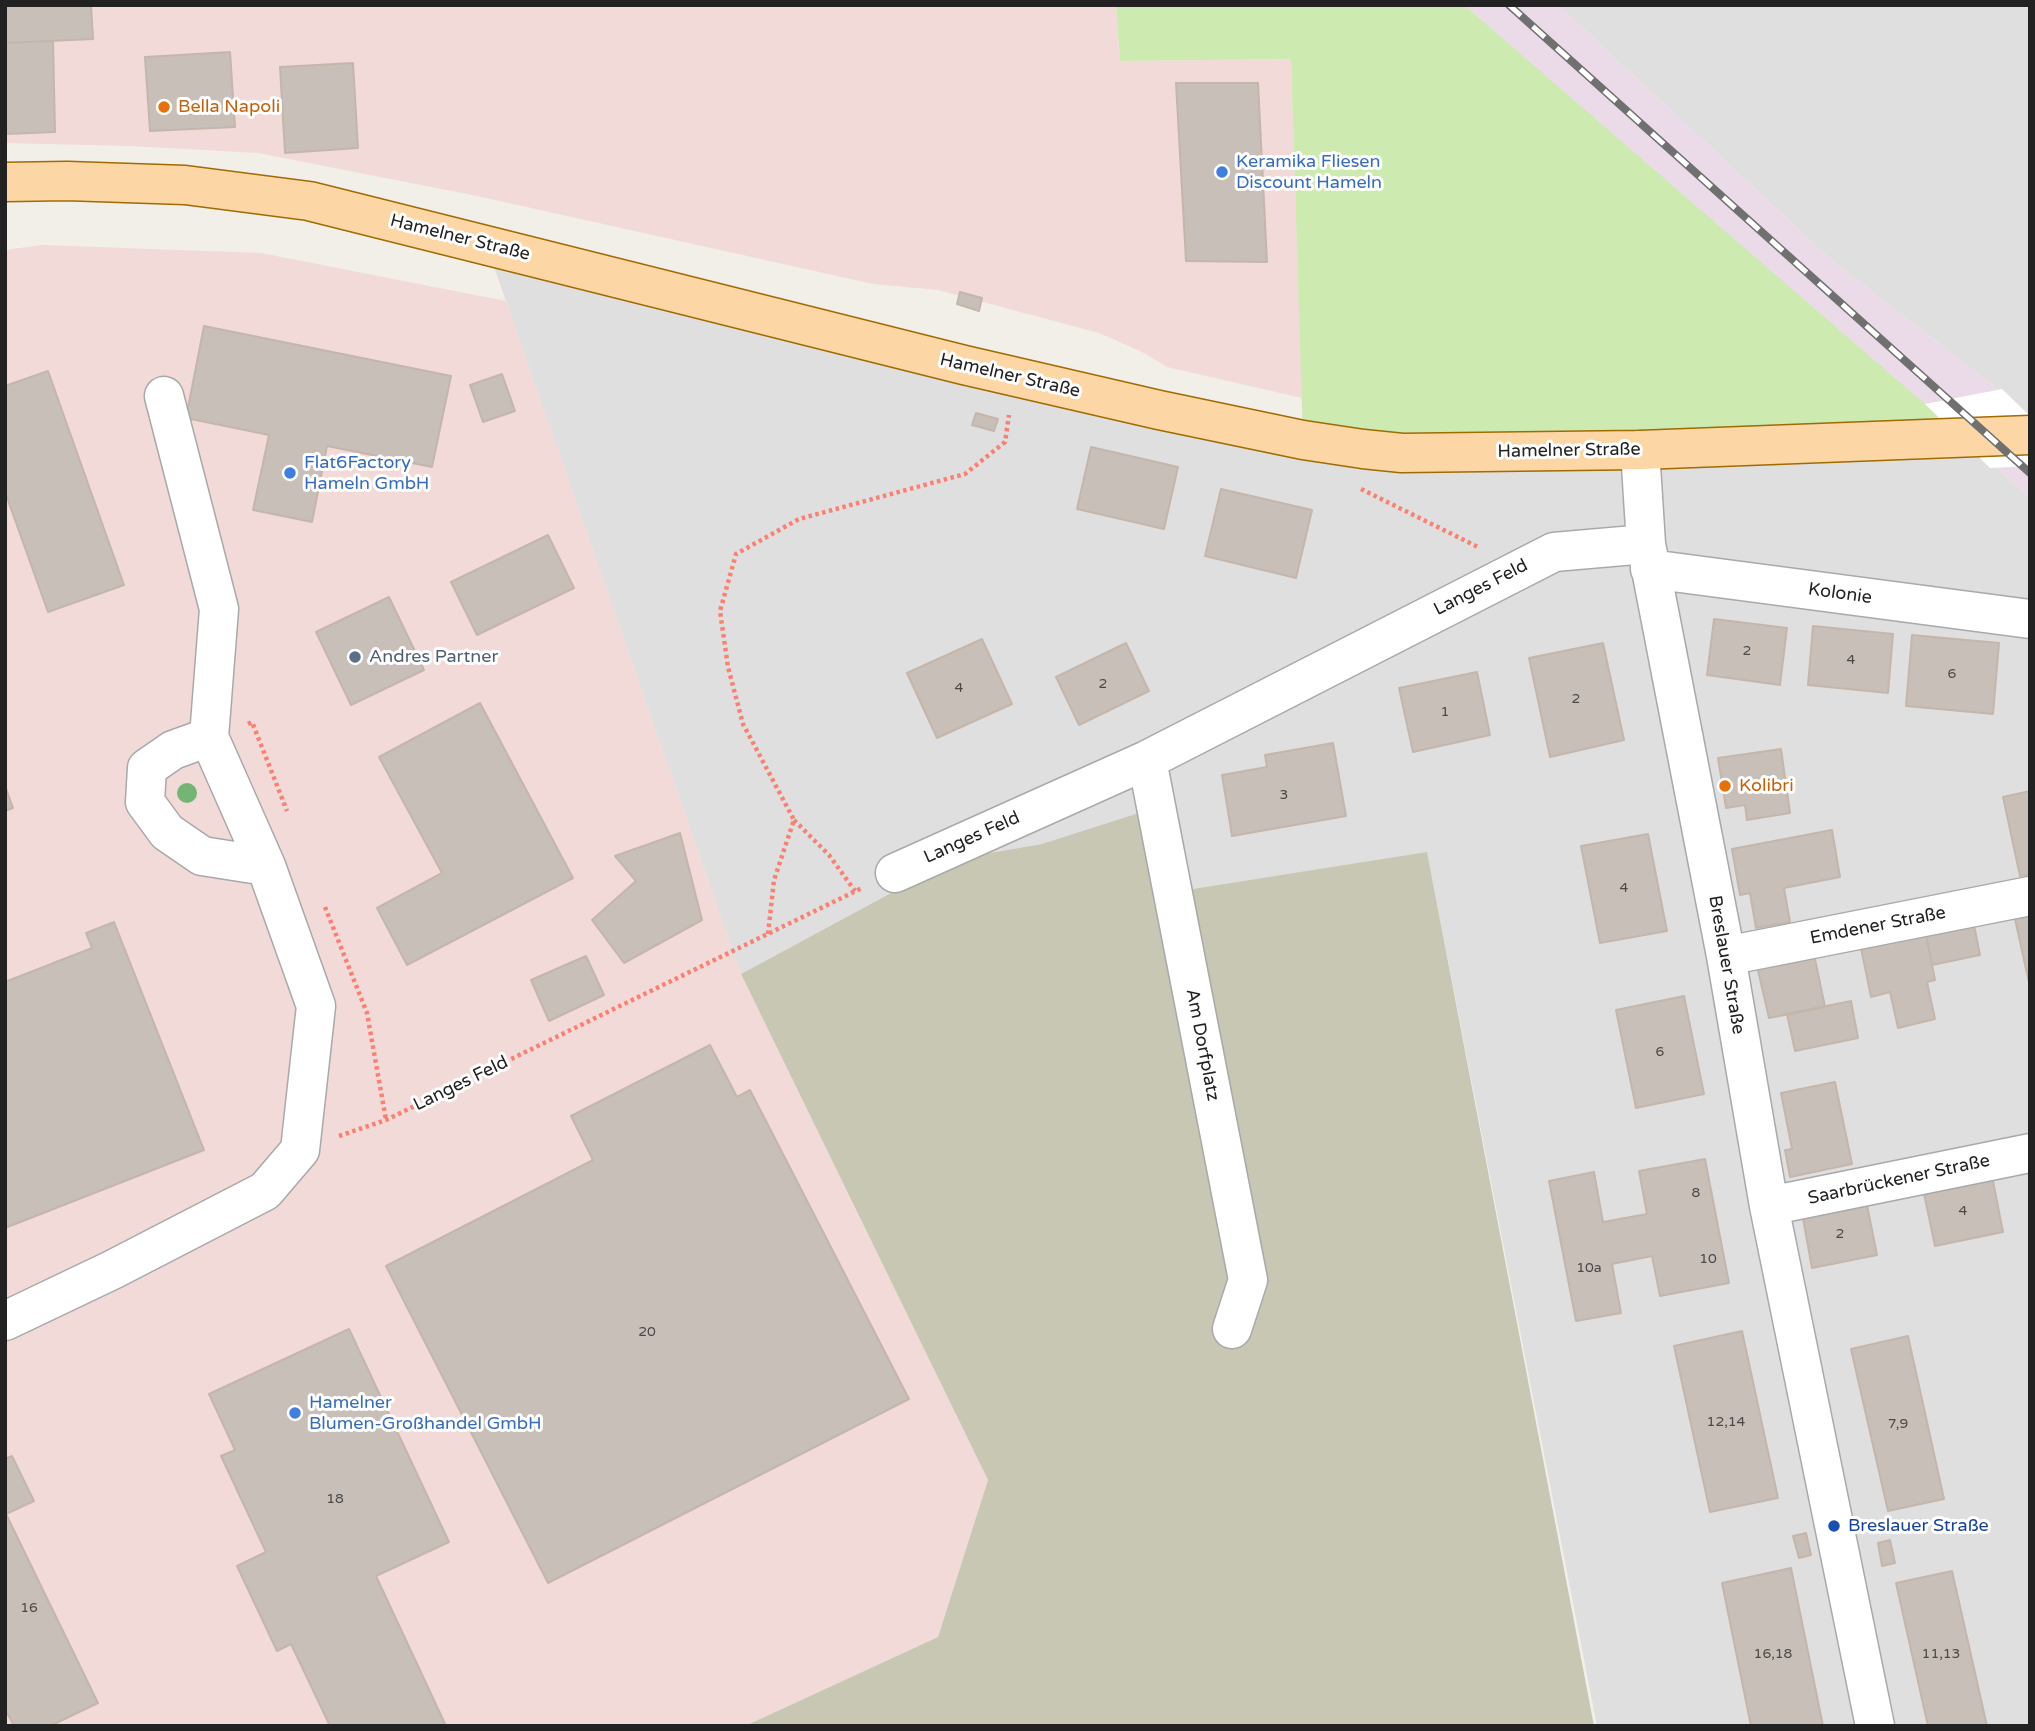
<!DOCTYPE html>
<html>
<head>
<meta charset="utf-8">
<style>
  body { margin:0 }
  #map { position:relative; width:2035px; height:1731px; overflow:hidden; background:#f2efe9; font-family:"Varela Round",sans-serif }
  canvas { display:block }
  .frame { position:absolute; inset:0; border:7px solid #222; pointer-events:none }
</style>
</head>
<body>
<div id="map">
<canvas width="2035" height="1731"></canvas>
<div class="frame"></div>
</div>
<script>
const context = document.querySelector('canvas').getContext('2d');
context.lineJoin = 'round';
function paint(path, color) { context.fillStyle = color; context.fill(path, 'evenodd'); }
const toPath = rows => new Path2D(rows.map(r => 'M' + r).join(''));
function strokePath(path, color, width, dash) { context.strokeStyle = color; context.lineWidth = width; context.lineCap = dash ? 'butt' : 'round'; context.setLineDash(dash || []); context.stroke(path); }
function label(font, color, halo, rows, align = 'center') {
  context.font = font + ' "Varela Round",sans-serif'; context.lineWidth = 6; context.setLineDash([]); context.textBaseline = 'middle'; context.strokeStyle = halo; context.fillStyle = color; for (const [text, x, y, turn = 0] of rows) {
    context.save(); context.translate(x, y); context.rotate((+turn || 0) * Math.PI / 180); context.textAlign = isNaN(turn) ? turn : align; if (halo) context.strokeText(text, 0, 0); context.fillText(text, 0, 0); context.restore();
  }
}
paint(toPath([
  [1558,5,2030,5,2030,422,1994,386,1830,259],
  [486,244,1303,440,1964,438,2030,498,2030,1726,1597,1726,1427,853,1180,891,1042,844,954,859,741,974]
]), '#e0dfdf');
paint(toPath([
  [5,5,1116,5,1120,61,1291,59,1302,398,1167,367,1142,352,1099,333,938,290,873,284,477,196,258,153,131,146,5,143],
  [42,245,261,253,506,301,741,974,988,1480,938,1637,745,1726,5,1726,5,250]
]), '#f2dad9');
paint(toPath([
  [1464,5,1558,5,1830,259,1994,386,2030,422,2030,498,1964,438,1794,299]
]), '#ebdbe8');
paint(toPath([
  [1164,805,1180,891,1427,852,1594,1726,745,1726,938,1637,988,1480,741,974,954,859,1042,844]
]), '#c7c7b4');
paint(toPath([
  [1116,5,1464,5,1964,438,1303,440,1291,59,1120,61]
]), '#cdebb0');
paint(toPath([
  [2002,389,2030,416,2030,466,1990,468,1925,404]
]), '#fff');
const building = toPath([
  [5,5,91,5,93,39,5,43,5,5],
  [53,41,55,132,6,134,5,43,53,41],
  [230,52,235,127,150,131,145,57,230,52],
  [353,63,358,148,285,153,280,67,353,63],
  [1176,83,1258,83,1267,262,1186,261,1176,83],
  [960,292,982,298,979,311,957,304,960,292],
  [204,326,451,376,432,467,327,446,312,522,253,510,269,435,186,418,204,326],
  [48,371,124,585,48,612,5,492,5,386,48,371],
  [502,374,515,411,483,422,470,385,502,374],
  [976,413,998,419,994,431,972,425,976,413],
  [1091,447,1178,467,1164,529,1077,509,1091,447],
  [1221,489,1312,510,1296,578,1205,556,1221,489],
  [548,535,574,588,477,635,451,582,548,535],
  [389,597,424,670,351,705,316,632,389,597],
  [1714,619,1787,628,1780,685,1707,675,1714,619],
  [1813,626,1893,634,1888,693,1808,685,1813,626],
  [1912,635,1999,643,1993,714,1906,706,1912,635],
  [982,639,1012,704,937,738,907,673,982,639],
  [1126,643,1149,691,1079,725,1056,677,1126,643],
  [1603,643,1624,740,1550,757,1529,658,1603,643],
  [1477,672,1490,735,1413,752,1399,688,1477,672],
  [480,703,573,878,407,965,377,908,442,873,379,757,480,703],
  [1333,743,1346,816,1232,836,1222,775,1267,767,1265,755,1333,743],
  [1781,749,1790,813,1747,820,1745,805,1726,808,1718,758,1781,749],
  [5,786,13,808,5,811,5,786],
  [2030,791,2030,874,2020,876,2003,797,2030,791],
  [1832,830,1840,877,1784,888,1790,922,1756,928,1750,893,1740,895,1732,849,1832,830],
  [680,833,702,920,624,963,592,920,636,881,615,856,680,833],
  [1648,834,1667,931,1600,943,1581,846,1648,834],
  [2030,916,2030,987,2015,919,2030,916],
  [114,922,204,1150,5,1228,5,982,92,948,86,933,114,922],
  [1974,925,1980,955,1932,965,1926,935,1974,925],
  [1926,935,1935,980,1927,982,1935,1019,1898,1028,1890,992,1871,997,1861,948,1926,935],
  [1814,954,1825,1007,1769,1018,1757,966,1814,954],
  [586,956,604,995,549,1021,531,980,586,956],
  [1684,996,1704,1094,1636,1108,1616,1010,1684,996],
  [1851,1001,1858,1038,1795,1051,1787,1014,1851,1001],
  [710,1045,737,1097,750,1090,909,1399,548,1583,386,1266,593,1160,571,1116,710,1045],
  [1835,1082,1852,1164,1790,1177,1785,1150,1792,1149,1781,1093,1835,1082],
  [1705,1159,1729,1283,1660,1296,1652,1256,1612,1264,1621,1313,1576,1321,1549,1181,1594,1172,1603,1222,1647,1214,1639,1171,1705,1159],
  [1992,1176,2003,1232,1935,1246,1923,1189,1992,1176],
  [1866,1200,1877,1255,1812,1268,1802,1213,1866,1200],
  [349,1329,449,1542,376,1576,446,1726,330,1726,291,1644,277,1651,237,1566,266,1552,221,1456,235,1450,209,1394,349,1329],
  [1742,1331,1778,1498,1710,1512,1674,1346,1742,1331],
  [1908,1336,1944,1499,1888,1511,1851,1349,1908,1336],
  [12,1456,34,1501,6,1514,98,1703,50,1726,14,1726,5,1709,5,1459,12,1456],
  [1806,1533,1811,1555,1799,1558,1793,1536,1806,1533],
  [1890,1540,1895,1563,1882,1566,1878,1543,1890,1540],
  [1791,1568,1823,1726,1751,1726,1722,1583,1791,1568],
  [1952,1571,1987,1726,1928,1726,1896,1583,1952,1571]
]);
paint(building, '#c7bfb8');
strokePath(building, '#c4b6ab', 2);
const minor = toPath([
  [164,396,219,609,209,737],
  [1640,450,1646,544,1726,956,1769,1206,1875,1726],
  [1650,569,2030,619],
  [1147,760,1248,1280,1232,1329],
  [895,873,1147,760,1554,552,1646,544],
  [1726,956,2030,896],
  [1769,1206,2030,1153],
  [5,1321,112,1270,265,1191,300,1150,316,1006,266,866,209,737,173,750,147,768,145,802,167,832,202,856,266,866]
]);
const major = toPath([
  [5,182,67,181,185,185,309,201,964,365,1159,410,1303,440,1363,449,1402,453,1640,450,2030,435]
]);
strokePath(minor, '#a9a9a9', 41);
strokePath(major, '#a06b00', 41);
strokePath(toPath([
  [1361,489,1478,547],
  [248,724,252,722,287,811],
  [794,820,829,855,855,891],
  [325,907,367,1013,386,1120],
  [768,934,774,880,794,820,743,724,728,667,720,611,736,554,799,519,965,474,1005,442,1009,415],
  [339,1136,386,1120,862,888]
]), '#fa8072', 4.5, [3.5, 3.5]);
strokePath(minor, '#fff', 38);
strokePath(major, '#fcd6a4', 38);
const rail = toPath([
  [1509,5,2030,473]
]);
strokePath(rail, '#707070', 8);
strokePath(rail, '#fff', 5, [16]);
context.fillStyle = '#74b475';
for (const [x, y] of [
  [187,793]
]) { context.beginPath(); context.arc(x, y, 10, 0, 2 * Math.PI); context.fill(); }
for (const [x, y, r, color] of [
  [164,107,7,"#e8710a"],
  [1222,172,7,"#3f7fe0"],
  [290,473,7,"#3f7fe0"],
  [355,657,7,"#5c6f8a"],
  [1725,786,7,"#e8710a"],
  [295,1413,7,"#3f7fe0"],
  [1834,1526,7,"#1a4fb4"]
]) { const dot = new Path2D(); dot.arc(x, y, r, 0, 2 * Math.PI); context.fillStyle = color; context.fill(dot); strokePath(dot, '#fff', 2.5); }
label('14px', '#4b4948', null, [
  ["2",1747,651],
  ["4",1851,660],
  ["6",1952,674],
  ["2",1103,684],
  ["4",959,688],
  ["2",1576,699],
  ["1",1445,712],
  ["3",1284,795],
  ["4",1624,888],
  ["6",1660,1052],
  ["8",1696,1193],
  ["4",1963,1211],
  ["2",1840,1234],
  ["10",1708,1259],
  ["10a",1589,1268],
  ["20",647,1332],
  ["12,14",1726,1422],
  ["7,9",1898,1424],
  ["18",335,1499],
  ["16",29,1608],
  ["16,18",1773,1654],
  ["11,13",1941,1654]
]);
label('18px', '#c56008', '#fff', [
  ["Bella Napoli",178,107],
  ["Kolibri",1739,786]
], 'left');
label('18px', '#366cbe', '#fff', [
  ["Keramika Fliesen",1236,162],
  ["Discount Hameln",1236,183],
  ["Flat6Factory",304,463],
  ["Hameln GmbH",304,484],
  ["Hamelner",309,1403],
  ["Blumen-Großhandel GmbH",309,1424]
], 'left');
label('18px', '#222', '#fff', [
  ["Hamelner Straße",460,238,14],
  ["Hamelner Straße",1010,376,13],
  ["Hamelner Straße",1569,451,-1],
  ["Langes Feld",1481,588,-27],
  ["Kolonie",1840,594,8],
  ["Langes Feld",972,838,-24],
  ["Emdener Straße",1878,926,-11],
  ["Breslauer Straße",1726,965,80],
  ["Am Dorfplatz",1202,1045,79],
  ["Langes Feld",461,1084,-26],
  ["Saarbrückener Straße",1899,1180,-12]
]);
label('18px', '#4e5e75', '#fff', [
  ["Andres Partner",369,657]
], 'left');
label('18px', '#164399', '#fff', [
  ["Breslauer Straße",1848,1526]
], 'left');
</script>
</body>
</html>
